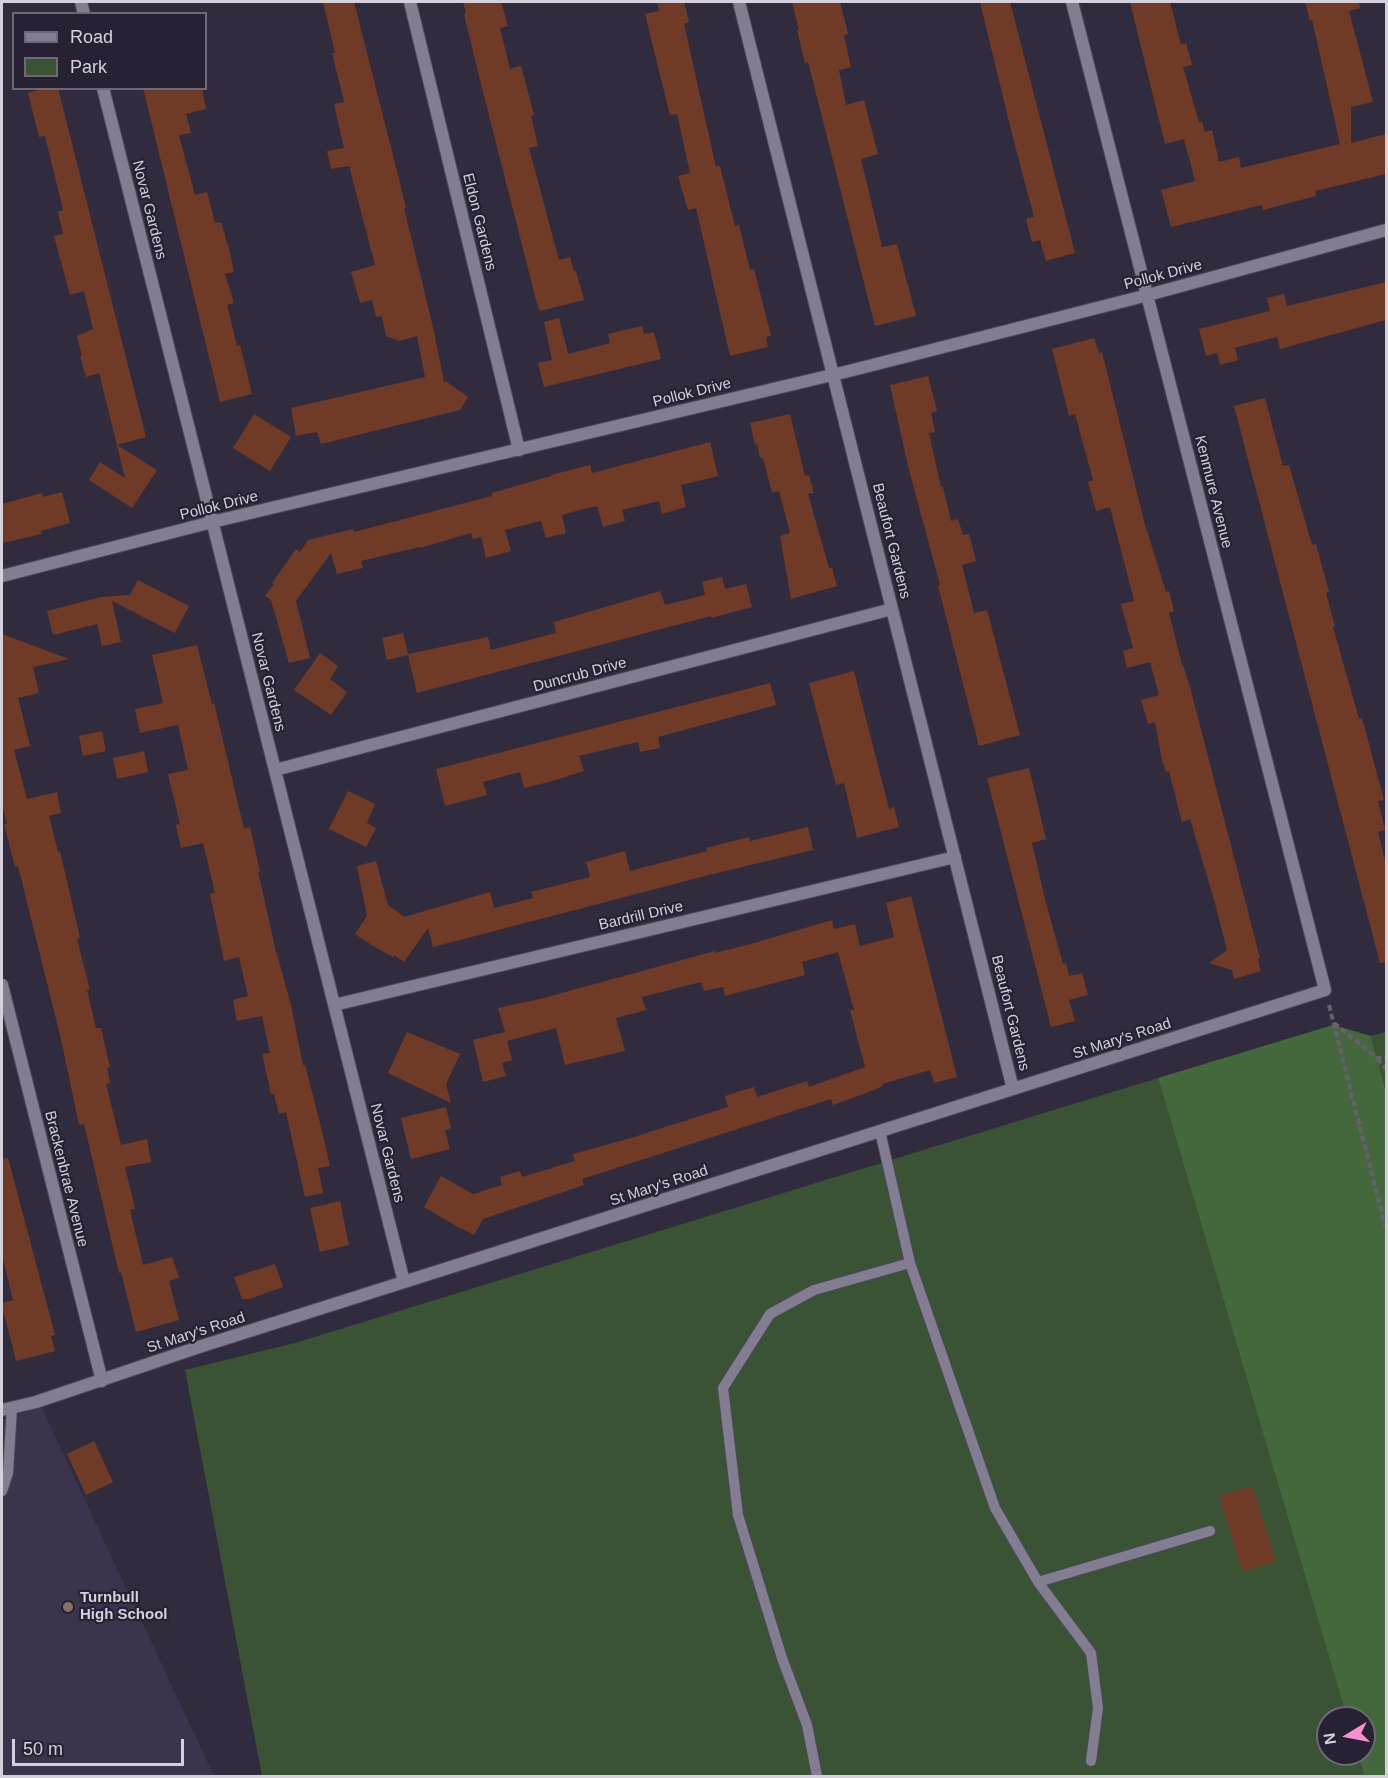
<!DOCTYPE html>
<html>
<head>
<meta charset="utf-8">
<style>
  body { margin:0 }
  #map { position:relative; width:1388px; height:1778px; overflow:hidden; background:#302c3d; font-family:Arial,sans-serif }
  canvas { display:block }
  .frame { position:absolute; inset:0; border:3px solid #d4d1dc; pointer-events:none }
  .legend { position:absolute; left:12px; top:12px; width:195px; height:78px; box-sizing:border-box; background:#262233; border:2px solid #6c6877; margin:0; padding:8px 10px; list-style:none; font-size:18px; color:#d4d1dc }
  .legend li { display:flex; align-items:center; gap:12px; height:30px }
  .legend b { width:30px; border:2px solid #6c6877 }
  .north { position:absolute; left:1316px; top:1706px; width:60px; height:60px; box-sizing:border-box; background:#262233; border:2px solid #6c6877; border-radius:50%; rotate:260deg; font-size:16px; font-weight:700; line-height:24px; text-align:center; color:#d4d1dc }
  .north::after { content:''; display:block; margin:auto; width:21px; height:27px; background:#f790cd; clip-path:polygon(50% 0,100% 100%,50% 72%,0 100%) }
  .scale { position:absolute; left:12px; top:1739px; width:172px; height:27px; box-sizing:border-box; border:3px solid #d4d1dc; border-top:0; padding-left:8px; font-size:18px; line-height:21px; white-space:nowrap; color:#d4d1dc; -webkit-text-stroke:4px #262233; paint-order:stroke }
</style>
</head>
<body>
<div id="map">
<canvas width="1388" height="1778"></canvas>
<div class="frame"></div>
<ul class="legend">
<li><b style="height:8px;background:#827d91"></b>Road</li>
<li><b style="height:16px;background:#3b5335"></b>Park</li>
</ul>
<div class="north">N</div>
<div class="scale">50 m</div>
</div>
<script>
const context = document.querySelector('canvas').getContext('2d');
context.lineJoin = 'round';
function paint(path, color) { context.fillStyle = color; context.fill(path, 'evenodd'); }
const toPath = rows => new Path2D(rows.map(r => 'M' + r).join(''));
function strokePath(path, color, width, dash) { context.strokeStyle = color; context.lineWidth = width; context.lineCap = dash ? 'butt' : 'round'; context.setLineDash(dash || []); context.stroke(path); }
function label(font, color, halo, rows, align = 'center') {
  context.font = font + ' Arial,sans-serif'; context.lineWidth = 4.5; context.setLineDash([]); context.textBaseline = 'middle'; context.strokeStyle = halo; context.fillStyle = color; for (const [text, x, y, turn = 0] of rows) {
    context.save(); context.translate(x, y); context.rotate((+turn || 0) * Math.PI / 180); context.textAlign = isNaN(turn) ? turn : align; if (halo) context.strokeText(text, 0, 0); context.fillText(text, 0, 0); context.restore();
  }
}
paint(toPath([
  [41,1406,214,1776,2,1776,2,1437,4,1436,2,1420]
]), '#3b344c');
paint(toPath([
  [1386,1032,1386,1092,1371,1036],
  [1158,1078,1347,1718,1328,1718,1328,1754,1358,1754,1364,1776,262,1776,185,1370,295,1343]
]), '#3b5335');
paint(toPath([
  [1333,1025,1371,1036,1386,1092,1386,1776,1364,1776,1358,1754,1364,1754,1364,1718,1347,1718,1158,1078]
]), '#44683b');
paint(toPath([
  [323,2,354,2,401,187,406,208,404,208,433,327,444,382,447,382,468,397,460,410,321,444,317,432,296,436,291,408,425,377,417,336,399,341,386,336,383,321,381,316,376,317,372,300,360,303,351,272,375,265,349,166,331,169,327,151,344,148,334,104,344,102,332,53,335,53,334,48],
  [463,2,501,2,508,26,500,28,510,69,521,66,534,115,531,116,538,146,529,148,559,260,570,257,574,271,576,271,584,300,540,311,537,304,479,76,464,14,466,13],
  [657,2,684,2,689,22,684,24,716,167,720,166,735,226,739,225,750,270,754,269,771,336,766,337,768,347,730,356,696,208,688,210,678,176,690,173,677,114,670,115,645,14,659,11],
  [792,2,840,2,848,34,844,35,851,67,839,70,846,105,864,100,878,154,861,159,882,247,897,244,916,316,875,326,808,62,805,63,797,30,799,30],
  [980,2,1010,2,1075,253,1046,261,1040,240,1032,242,1026,219,1034,217,1013,138],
  [1130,2,1170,2,1181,45,1186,43,1192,65,1183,67,1199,122,1202,122,1205,132,1212,130,1219,162,1239,157,1241,168,1340,144,1312,20,1310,21,1305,2,1359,2,1360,8,1349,11,1373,102,1351,107,1351,143,1386,134,1386,174,1315,191,1316,196,1263,210,1262,205,1171,227,1161,190,1195,181,1184,139,1165,144],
  [46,88,58,88,146,437,117,445,157,470,132,508,89,480,100,462,125,478,99,373,86,377,80,356,82,356,77,336,93,329,84,291,70,295,54,236,63,234,58,212,63,210,45,136,39,137,28,93],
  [143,88,202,88,206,109,186,114,191,133,179,135,195,195,207,192,215,223,221,222,229,249,234,272,225,274,234,303,227,305,237,346,240,345,252,394,220,402],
  [1386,282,1386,320,1280,349,1277,337,1235,348,1238,360,1220,365,1217,353,1206,356,1199,329,1270,311,1267,298,1284,294,1287,306],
  [559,318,568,354,610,343,608,334,642,326,644,334,654,332,661,359,544,387,538,363,552,360,544,322],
  [1094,338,1099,353,1102,352,1144,521,1166,592,1169,591,1174,611,1169,613,1182,665,1183,665,1190,687,1260,958,1258,959,1261,971,1234,979,1232,970,1209,963,1227,950,1215,903,1190,819,1182,822,1169,771,1166,772,1162,760,1155,722,1148,724,1141,700,1159,695,1150,662,1127,668,1123,651,1133,648,1121,604,1134,601,1110,507,1096,511,1088,482,1093,480,1075,414,1069,416,1052,349],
  [928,376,937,411,931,413,935,432,929,433,941,487,943,487,951,521,958,519,963,535,969,534,976,561,962,565,974,613,987,610,1020,735,979,746,938,586,940,585,908,466,890,385],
  [1265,398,1283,466,1289,465,1312,545,1316,544,1329,592,1326,593,1335,626,1333,627,1359,719,1362,718,1384,800,1378,801,1385,830,1378,832,1386,865,1386,962,1380,963,1234,406],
  [254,414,291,437,270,471,233,448],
  [790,414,805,476,809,475,814,493,808,494,829,568,832,568,837,586,791,599,780,536,790,533,779,491,772,493,763,458,760,458,757,444,755,445,750,423],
  [710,442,718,476,681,485,686,507,662,514,659,501,622,510,625,521,603,527,597,506,580,510,562,515,566,533,546,538,541,521,505,530,511,551,486,558,481,537,473,539,471,533,420,548,419,547,361,561,363,568,337,574,331,553,296,601,310,658,289,663,271,600,265,596,274,584,272,583,296,549,300,552,308,540,353,529,354,532,492,496,492,493,551,476,551,475,590,465,592,473],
  [62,492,70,523,41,531,42,534,2,543,2,504,42,493,43,497],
  [722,577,725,589,746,584,752,607,711,618,711,616,417,693,408,655,387,660,382,638,403,633,408,654,488,637,491,650,556,633,554,622,660,591,665,605,705,595,702,582],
  [138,580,189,606,175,633,112,601,121,642,102,646,97,624,53,635,47,611,101,597,130,595],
  [2,634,69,659,33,667,39,693,18,698,30,746,14,750,27,799,57,792,61,813,49,816,58,852,60,851,80,938,77,939,90,990,87,990,92,1011,96,1028,101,1028,110,1067,107,1068,110,1083,106,1084,121,1145,147,1139,151,1162,125,1167,135,1209,130,1210,143,1265,172,1257,179,1278,169,1281,179,1320,136,1332,121,1272,119,1273,84,1124,79,1125,61,1039,18,866,15,867,4,824,7,824,2,803],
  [197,645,212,704,214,703,244,829,250,827,260,871,258,872,275,947,291,1005,303,1065,305,1065,320,1123,330,1166,318,1168,323,1193,305,1197,286,1112,279,1114,274,1094,271,1094,262,1054,270,1053,262,1016,237,1021,233,1000,248,996,239,957,224,961,210,894,215,893,203,843,181,848,176,825,180,824,168,774,188,770,178,725,140,733,135,709,163,703,152,655],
  [320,653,338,666,330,679,347,692,331,715,294,690],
  [854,671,889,809,894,807,899,827,857,838,844,783,836,785,809,683],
  [770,683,776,705,658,737,660,748,640,752,638,742,579,756,584,771,549,782,524,788,520,772,483,782,487,795,445,806,436,769],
  [102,731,106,751,83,756,79,736],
  [144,751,148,772,117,779,113,758],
  [1029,768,1046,839,1032,843,1046,903,1063,964,1066,963,1069,976,1082,973,1088,995,1069,1000,1075,1021,1051,1027,987,778],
  [348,791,375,804,367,823,376,828,366,847,329,829],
  [808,827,813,850,713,874,433,947,428,928,404,962,394,955,393,957,373,946,355,934,367,916,357,866,376,861,388,905,404,917,490,892,494,908,533,898,531,892,590,877,586,862,625,851,630,871,707,851,706,848,749,837,750,841],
  [911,896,957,1077,934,1083,930,1070,882,1084,883,1086,874,1090,833,1105,831,1099,582,1179,584,1185,483,1219,474,1235,461,1228,461,1229,424,1207,441,1176,473,1194,502,1185,500,1177,520,1171,522,1177,558,1166,575,1161,573,1154,631,1138,728,1107,725,1096,754,1087,757,1097,807,1081,809,1087,865,1067,850,1010,854,1010,838,952,802,962,805,975,725,996,723,987,704,991,701,982,642,997,646,1010,616,1018,625,1051,565,1065,556,1028,507,1041,512,1060,502,1063,506,1076,483,1082,473,1040,505,1032,498,1008,540,999,715,951,715,953,754,943,832,920,834,929,855,924,860,946,894,937,886,903],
  [407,1032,460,1054,446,1084,451,1103,388,1073],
  [446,1107,451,1128,445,1130,450,1149,411,1159,401,1118],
  [8,1158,55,1335,51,1336,55,1351,16,1361,2,1306,2,1303,13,1300,2,1255,2,1159],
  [340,1201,349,1245,320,1252,310,1208],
  [275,1264,283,1287,249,1299,242,1299,234,1277],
  [94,1441,113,1482,86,1495,67,1454],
  [1252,1486,1276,1561,1243,1572,1219,1496]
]), '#703b26');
const service = toPath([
  [910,1263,995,1508,1038,1582,1091,1653,1098,1708,1091,1761],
  [2,1491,8,1473,12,1407],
  [1038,1582,1210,1531],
  [817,1776,807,1725,782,1658,738,1515,723,1388,770,1314,814,1290,910,1263,880,1131]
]);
const minor = toPath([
  [81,2,84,14],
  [410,2,519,450],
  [739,2,1013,1089],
  [103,88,404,1282],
  [2,576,212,522,849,371,1148,295,1386,230],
  [275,770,892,609],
  [2,985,102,1381],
  [334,1005,955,857],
  [2,1410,36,1402,202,1346,1325,990,1072,2]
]);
strokePath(service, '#4d4958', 12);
strokePath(minor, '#4d4958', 14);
strokePath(toPath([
  [1329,1005,1386,1229],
  [1334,1023,1377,1058,1386,1058],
  [1377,1059,1386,1069]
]), '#64606f', 4, [6, 3]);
strokePath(service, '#827d91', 10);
strokePath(minor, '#827d91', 12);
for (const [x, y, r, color] of [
  [68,1607,6,"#8d6e63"]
]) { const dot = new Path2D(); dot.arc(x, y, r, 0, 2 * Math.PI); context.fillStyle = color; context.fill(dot); strokePath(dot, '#262233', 2); }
label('15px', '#d4d1dc', '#262233', [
  ["Novar Gardens",149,210,76],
  ["Eldon Gardens",479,222,76],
  ["Pollok Drive",1163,275,-15],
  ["Pollok Drive",692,393,-14],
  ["Kenmure Avenue",1213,492,76],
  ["Pollok Drive",219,506,-14],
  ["Beaufort Gardens",891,541,76],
  ["Duncrub Drive",580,675,-15],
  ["Novar Gardens",268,682,76],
  ["Bardrill Drive",641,916,-13],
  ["Beaufort Gardens",1010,1013,76],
  ["St Mary's Road",1122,1039,-18],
  ["Novar Gardens",387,1153,76],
  ["Brackenbrae Avenue",66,1179,76],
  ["St Mary's Road",659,1186,-18],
  ["St Mary's Road",196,1333,-18]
]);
label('bold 15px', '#d4d1dc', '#262233', [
  ["Turnbull",80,1598],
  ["High School",80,1615]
], 'left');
</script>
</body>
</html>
